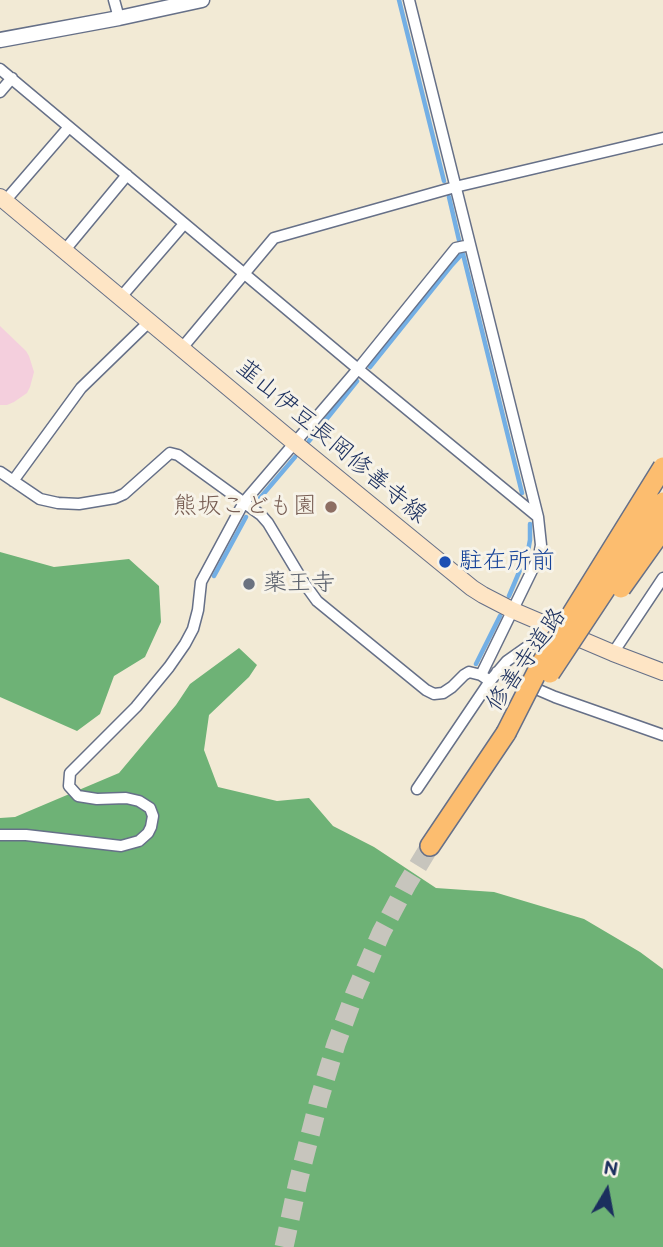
<!DOCTYPE html>
<html>
<head>
<meta charset="utf-8">
<style>
  body { margin:0 }
  #map { position:relative; width:663px; height:1247px; overflow:hidden; background:#f2ead5; font-family:"Balsamiq Sans",sans-serif }
  canvas { display:block }
  .north { position:absolute; left:572px; top:1156px; width:70px; height:70px; -webkit-text-stroke:5px #f7f3e8; paint-order:stroke; rotate:10deg; font-size:19px; font-weight:700; line-height:28px; text-align:center; color:#1b2f5e }
  .north::after { content:''; display:block; margin:auto; width:24px; height:32px; background:#1b2f5e; clip-path:polygon(50% 0,100% 100%,50% 72%,0 100%) }
</style>
</head>
<body>
<div id="map">
<canvas width="663" height="1247"></canvas>
<div class="north">N</div>
</div>
<script>
const context = document.querySelector('canvas').getContext('2d');
context.lineJoin = 'round';
function paint(path, color) { context.fillStyle = color; context.fill(path, 'evenodd'); }
const toPath = rows => new Path2D(rows.map(r => 'M' + r).join(''));
function strokePath(path, color, width, dash) { context.strokeStyle = color; context.lineWidth = width; context.lineCap = dash ? 'butt' : 'round'; context.setLineDash(dash || []); context.stroke(path); }
function label(font, color, halo, rows, align = 'center') {
  context.font = font + ' "Balsamiq Sans","Klee One",sans-serif'; context.lineWidth = 6; context.setLineDash([]); context.textBaseline = 'middle'; context.strokeStyle = halo; context.fillStyle = color; for (const [text, x, y, turn = 0] of rows) {
    context.save(); context.translate(x, y); context.rotate((+turn || 0) * Math.PI / 180); context.textAlign = isNaN(turn) ? turn : align; if (halo) context.strokeText(text, 0, 0); context.fillText(text, 0, 0); context.restore();
  }
}
paint(toPath([
  [0,326,26,351,29,356,34,372,30,387,27,393,14,402,7,405,0,405]
]), '#f4cfdd');
paint(toPath([
  [0,552,54,567,129,559,159,586,161,622,145,657,114,676,100,714,77,731,0,697],
  [239,648,257,665,249,677,209,715,204,750,218,787,277,801,309,798,333,826,374,847,436,888,494,892,584,919,640,952,663,969,663,1247,0,1247,0,818,15,817,119,773,176,705,190,684]
]), '#6eb276');
strokePath(toPath([
  [399,0,444,181],
  [449,197,459,240],
  [463,254,522,493],
  [370,367,451,266,462,254],
  [309,441,357,381],
  [260,498,295,457],
  [214,576,246,517],
  [509,596,528,551,530,540,530,524],
  [476,664,500,616]
]), '#73afe5', 4.5);
strokePath(toPath([
  [284,1247,298,1182,319,1100,336,1044,355,993,381,933,407,884,430,846]
]), '#c7c5bd', 19, [19, 10]);
const minor = toPath([
  [114,0,119,18],
  [409,0,538,517,541,545,539,556,481,675],
  [0,69,358,369,538,517],
  [0,92,12,78],
  [5,201,69,127],
  [64,251,127,175],
  [121,297,184,224],
  [182,348,274,238,455,187,663,138],
  [0,472,40,499,58,503,79,504,115,498,124,494,170,453,178,455,261,515,268,523,304,583,317,601,426,690,434,694,443,693,452,687,464,675,469,672,481,675,490,681],
  [13,481,81,388,150,321],
  [613,653,663,578],
  [497,672,555,697,663,735],
  [417,789,490,681,507,661,541,637,551,626],
  [0,835,26,835,121,846,139,841,148,833,151,827,153,816,150,808,139,801,126,798,97,799,78,796,69,786,70,773,136,707,169,667,185,644,193,629,198,610,201,582,244,502,358,369,456,248,470,245]
]);
const tertiary = toPath([
  [0,40,119,18,202,0]
]);
const secondary = toPath([
  [0,197,296,444,472,588,483,595,512,610,613,653,663,672]
]);
const motorway = toPath([
  [430,846,506,733]
]);
strokePath(minor, '#667088', 13);
strokePath(tertiary, '#667088', 17);
strokePath(secondary, '#667088', 18);
strokePath(motorway, '#667088', 22);
strokePath(minor, '#fff', 10);
strokePath(tertiary, '#fff', 14);
strokePath(secondary, '#fee5c5', 16);
strokePath(motorway, '#fcbd6f', 19);
const motorwayBridge = toPath([
  [621,588,663,529],
  [550,673,663,502],
  [506,733,542,662,663,467]
]);
strokePath(motorwayBridge, '#667088', 22, []);
strokePath(motorwayBridge, '#fcbd6f', 19);
for (const [x, y, r, color] of [
  [331,507,7,"#8d6e63"],
  [445,562,7,"#1a4fb4"],
  [249,584,7,"#6b7280"]
]) { const dot = new Path2D(); dot.arc(x, y, r, 0, 2 * Math.PI); context.fillStyle = color; context.fill(dot); strokePath(dot, '#f7f3e8', 2.5); }
label('24px', '#1b2f5e', '#f7f3e8', [
  ["韮山伊豆長岡修善寺線",331,442,40],
  ["修善寺道路",527,660,-55]
]);
label('24px', '#785e54', '#f7f3e8', [
  ["熊坂こども園",317,507]
], 'right');
label('24px', '#164399', '#f7f3e8', [
  ["駐在所前",459,562]
], 'left');
label('24px', '#5b616d', '#f7f3e8', [
  ["薬王寺",263,584]
], 'left');
</script>
</body>
</html>
